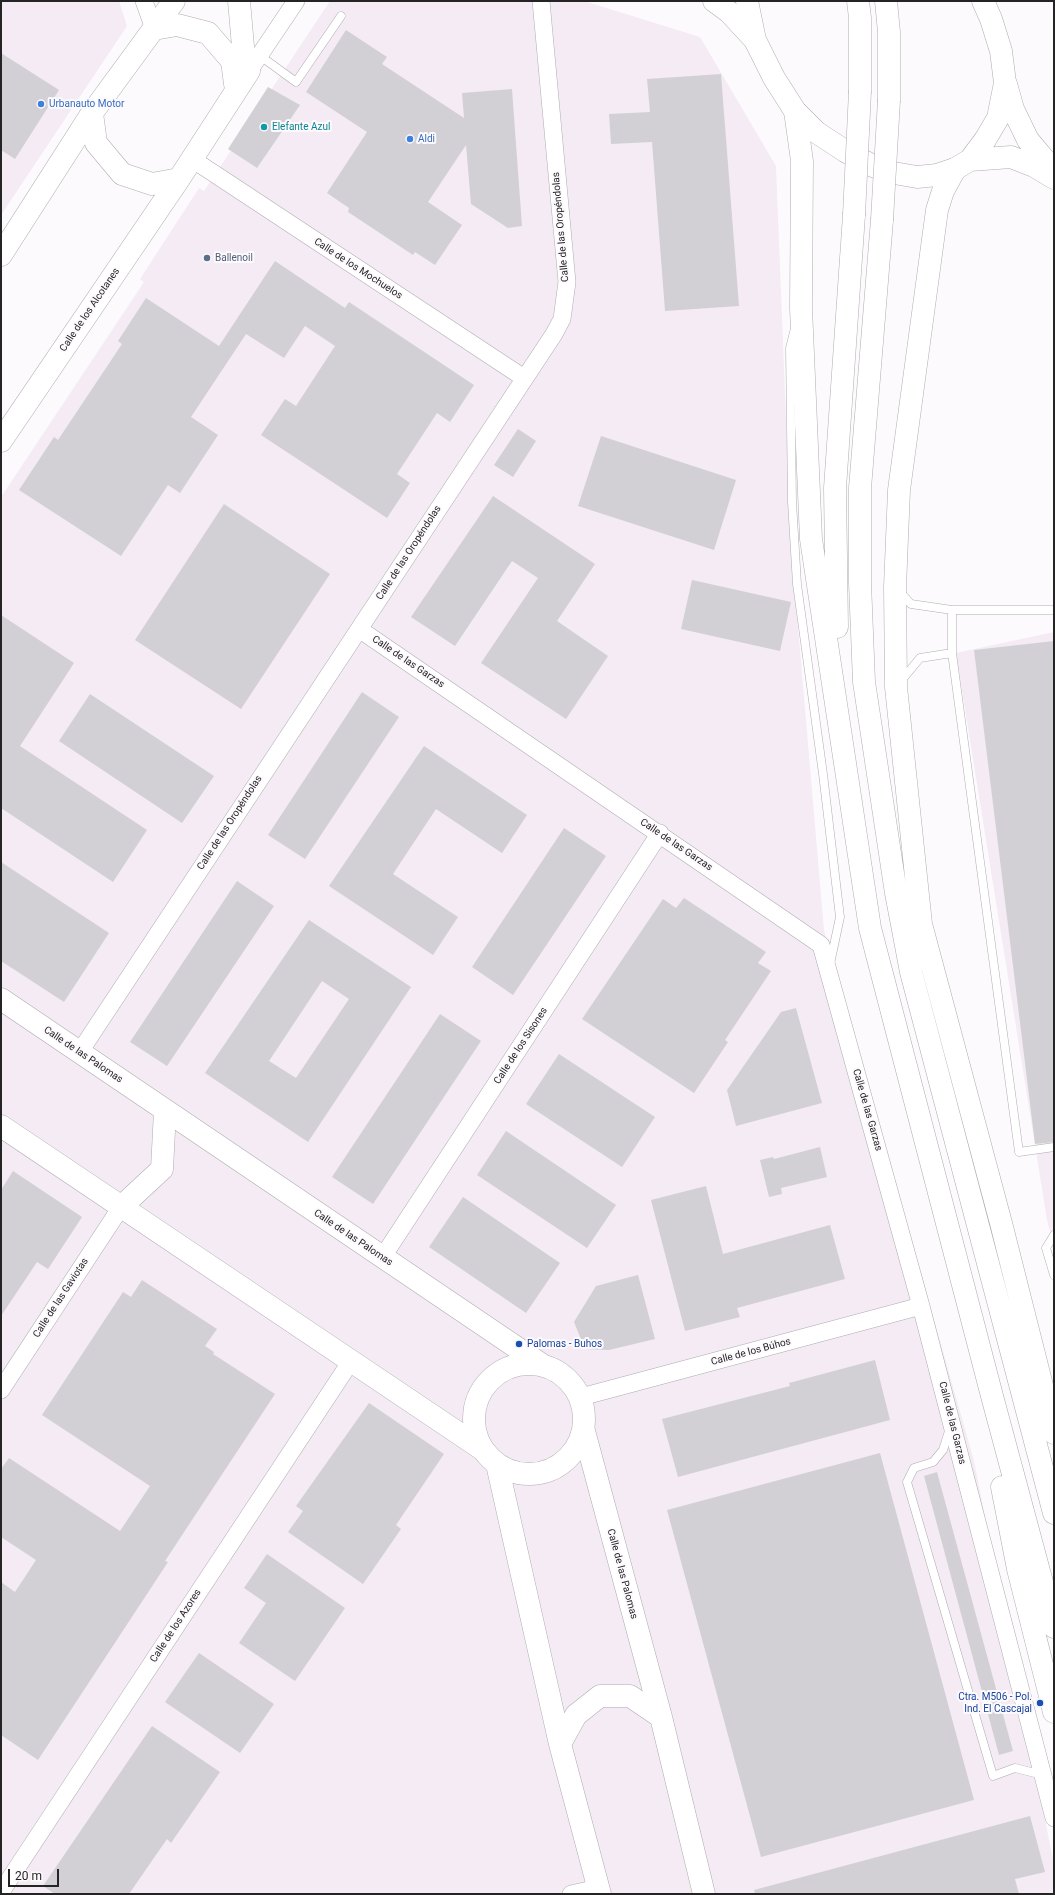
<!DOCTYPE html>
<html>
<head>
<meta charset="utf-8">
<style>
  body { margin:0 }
  #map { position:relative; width:1055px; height:1895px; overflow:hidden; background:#fdfafe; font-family:Roboto,sans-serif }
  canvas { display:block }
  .frame { position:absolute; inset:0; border:2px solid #252425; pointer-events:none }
  .scale { position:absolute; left:8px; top:1869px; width:51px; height:18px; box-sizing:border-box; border:2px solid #252425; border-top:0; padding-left:5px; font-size:12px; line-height:14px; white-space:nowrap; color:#252425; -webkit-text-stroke:3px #fdfafe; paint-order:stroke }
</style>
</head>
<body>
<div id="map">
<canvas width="1055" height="1895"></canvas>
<div class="frame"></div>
<div class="scale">20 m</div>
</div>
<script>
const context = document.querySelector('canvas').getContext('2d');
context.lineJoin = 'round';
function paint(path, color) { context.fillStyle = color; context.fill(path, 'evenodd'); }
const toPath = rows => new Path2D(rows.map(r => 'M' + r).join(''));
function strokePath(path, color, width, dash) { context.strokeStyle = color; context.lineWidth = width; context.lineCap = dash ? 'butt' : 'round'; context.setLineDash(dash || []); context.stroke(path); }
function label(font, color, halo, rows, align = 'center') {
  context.font = font + ' Roboto,sans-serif'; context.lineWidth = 4; context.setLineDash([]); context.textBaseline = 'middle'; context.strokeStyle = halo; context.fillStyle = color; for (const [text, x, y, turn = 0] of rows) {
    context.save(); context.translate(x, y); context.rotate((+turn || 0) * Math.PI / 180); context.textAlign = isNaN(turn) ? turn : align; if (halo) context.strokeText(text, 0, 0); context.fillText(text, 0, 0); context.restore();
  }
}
paint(toPath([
  [1,1,119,1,127,26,1,215],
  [330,1,584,1,700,37,776,166,791,546,824,930,974,1461,1054,1865,1054,1894,1,1894,1,497,144,282,140,279,199,188,204,191],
  [1054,632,1054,1246,1047,1220,956,653]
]), '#f4ebf5');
paint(toPath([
  [346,30,387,57,382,64,464,118,462,93,512,89,522,226,508,228,471,204,466,145,428,202,462,225,435,265,415,252,413,255,348,212,349,208,327,193,367,132,306,92],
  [1,53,59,90,15,159,1,150],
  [721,74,739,306,665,311,652,142,611,144,609,114,650,112,647,79],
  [268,87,300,105,257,168,228,149],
  [275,261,345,308,349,302,474,385,450,422,437,413,397,474,410,483,387,518,261,435,285,399,296,406,335,346,305,326,284,358,246,334,191,417,218,435,180,493,168,485,121,556,19,490,54,437,58,440,122,344,118,341,146,298,219,346],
  [518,429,536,441,513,477,494,465],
  [601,436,736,480,714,550,578,506],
  [493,496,595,564,557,621,608,656,566,719,481,663,538,578,512,561,455,646,411,617],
  [224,504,330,574,241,709,135,640],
  [692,580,791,602,780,651,681,629],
  [1,615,74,663,20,746,147,830,113,882,1,808],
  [1054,641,1054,1142,1035,1144,974,650],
  [362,692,399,717,305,859,268,835],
  [90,694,214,776,182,823,59,741],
  [424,746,527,815,502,853,436,809,393,874,458,917,433,955,329,886],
  [564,828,606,856,513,995,472,967],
  [1,862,109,933,64,1002,1,961],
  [237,881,274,906,167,1066,130,1042],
  [684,898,766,952,758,963,771,971,725,1040,728,1042,694,1093,582,1019,663,899,676,908],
  [309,920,411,987,308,1142,205,1073],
  [322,981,349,999,296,1078,269,1061],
  [796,1008,822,1103,736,1126,727,1090,781,1012],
  [440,1014,481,1041,373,1204,332,1177],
  [559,1054,655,1117,622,1167,526,1104],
  [506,1131,616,1205,587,1248,477,1175],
  [820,1147,827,1177,781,1188,782,1194,769,1197,760,1160,773,1157,774,1159],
  [13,1171,82,1217,48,1269,37,1262,1,1316,1,1190],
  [706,1186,723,1254,830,1225,845,1279,737,1308,740,1317,685,1331,651,1200],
  [463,1197,560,1263,526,1313,429,1247],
  [638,1275,655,1339,609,1350,585,1349,574,1322,596,1286],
  [142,1280,217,1329,205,1346,214,1352,213,1354,275,1394,165,1561,168,1562,38,1760,1,1735,1,1582,15,1592,36,1560,1,1537,1,1469,9,1458,120,1531,150,1486,42,1415,123,1292,131,1297],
  [875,1360,890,1420,678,1477,662,1419,790,1386,789,1383],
  [369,1403,444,1454,396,1525,401,1529,363,1584,288,1532,303,1511,296,1506],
  [880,1453,974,1800,761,1857,667,1510],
  [937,1472,1013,1751,999,1755,924,1476],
  [267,1554,345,1608,295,1681,239,1643,266,1603,244,1588],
  [199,1653,274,1704,240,1753,165,1702],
  [152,1726,220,1772,171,1843,167,1839,129,1894,55,1894,43,1886],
  [1030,1816,1045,1872,1015,1879,1019,1894,755,1894,754,1890]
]), '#d3d0d5');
const lane = toPath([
  [259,55,296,82,341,16],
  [794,332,790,348,792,502,797,584,823,774,840,917,830,964],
  [899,591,911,604,952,610,952,653,920,658,901,681],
  [952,610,1054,610],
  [952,653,1019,1152,1054,1147],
  [1054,1235,1046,1248,1054,1275],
  [950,1428,943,1450,933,1462,914,1468,907,1482,993,1776,1015,1768,1043,1775]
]);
const street = toPath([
  [144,1,154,29],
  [249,71,296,1],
  [192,159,524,378],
  [359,629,821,945,921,1306,1054,1818],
  [79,1053,554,334,562,319,567,282,541,1],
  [382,1258,660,833],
  [1,1390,121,1207],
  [581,1397,921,1306],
  [1,1892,351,1361],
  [571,1894,598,1888]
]);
const secondary = toPath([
  [714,1,729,12,755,40],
  [154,29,177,25,208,33,232,61,235,84],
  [92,113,96,143,122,174,152,184,179,179],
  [1,255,92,113,174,1],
  [1,441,179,179,249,71,244,58,239,1],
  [1,999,541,1364],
  [1,1126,482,1449],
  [121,1207,162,1169,165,1111],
  '474 1419a55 55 0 1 1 110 0a55 55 0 1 1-110 0Z',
  [584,1431,661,1717,704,1894],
  [497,1464,560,1744,600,1894],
  [560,1744,576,1715,600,1696,630,1696,661,1717]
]);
const primary = toPath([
  [747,1,755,40,774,78,795,111,816,132,845,151,873,166,894,173,917,177,937,175,955,169,970,160,985,140,998,118,1005,83,1001,51,991,19,983,1],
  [1006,84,1013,109,1028,140,1054,171],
  [970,160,1011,157,1034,166,1054,178]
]);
const highway = toPath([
  [858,1,860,18,860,91],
  [886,1,889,32,889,100],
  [795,111,802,161,801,308,811,539,870,928,992,1396,1054,1627],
  [955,169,943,191,937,210,899,490,895,587,896,687,921,924,1001,1223,1054,1433],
  [882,220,860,488,860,583,864,682,896,893,911,972,1054,1513],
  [837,627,835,488,854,215],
  [1002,1487,1018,1569,1054,1712]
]);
strokePath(lane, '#afacaf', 9);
strokePath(street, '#afacaf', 18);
strokePath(secondary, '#afacaf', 23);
strokePath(primary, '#afacaf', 23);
strokePath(highway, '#afacaf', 23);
strokePath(lane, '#fff', 8);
strokePath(street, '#fff', 17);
strokePath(secondary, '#fff', 22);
strokePath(primary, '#fff', 22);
strokePath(highway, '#fff', 22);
const highwayBridge = toPath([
  [854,215,860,91],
  [882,220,889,100]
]);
strokePath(highwayBridge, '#afacaf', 23, []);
strokePath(highwayBridge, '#fff', 22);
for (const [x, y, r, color] of [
  [41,104,4,"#3f7fe0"],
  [264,127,4,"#0f9aa8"],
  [410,139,4,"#3f7fe0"],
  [207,258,4,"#5c6f8a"],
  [519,1344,4,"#1a4fb4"],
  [1040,1703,4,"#1a4fb4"]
]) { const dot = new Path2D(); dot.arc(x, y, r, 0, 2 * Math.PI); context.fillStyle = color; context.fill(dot); strokePath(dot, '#fdfafe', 1.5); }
label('10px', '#366cbe', '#fdfafe', [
  ["Urbanauto Motor",49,104],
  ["Aldi",418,139]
], 'left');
label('10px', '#0d838f', '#fdfafe', [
  ["Elefante Azul",272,127]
], 'left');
label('10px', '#252425', '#fdfafe', [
  ["Calle de las Oropéndolas",561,227,-95],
  ["Calle de los Mochuelos",358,269,33],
  ["Calle de los Alcotanes",90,310,-56],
  ["Calle de las Oropéndolas",409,553,-57],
  ["Calle de las Garzas",408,662,34],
  ["Calle de las Oropéndolas",230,823,-57],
  ["Calle de las Garzas",676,845,34],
  ["Calle de los Sisones",521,1046,-57],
  ["Calle de las Palomas",83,1055,34],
  ["Calle de las Garzas",867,1110,74],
  ["Calle de las Palomas",353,1238,34],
  ["Calle de las Gaviotas",61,1298,-57],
  ["Calle de los Búhos",751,1352,-15],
  ["Calle de las Garzas",952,1423,76],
  ["Calle de las Palomas",622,1574,75],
  ["Calle de los Azores",176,1626,-57]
]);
label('10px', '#4e5e75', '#fdfafe', [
  ["Ballenoil",215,258]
], 'left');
label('10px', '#164399', '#fdfafe', [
  ["Palomas - Buhos",527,1344],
  ["Ctra. M506 - Pol.",1032,1697,"right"],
  ["Ind. El Cascajal",1032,1709,"right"]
], 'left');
</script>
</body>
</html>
